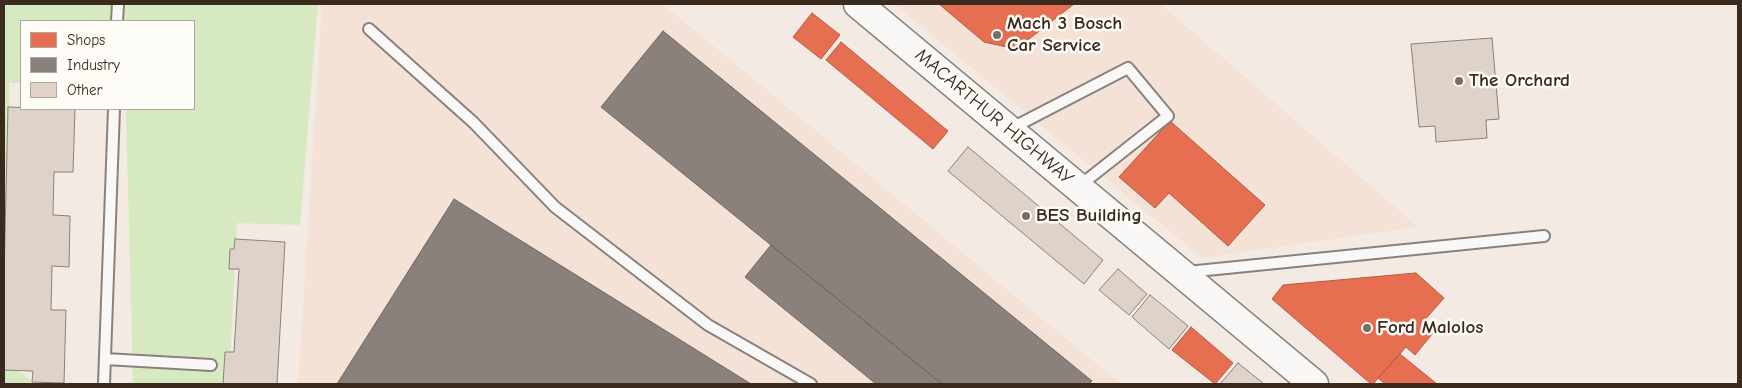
<!DOCTYPE html>
<html>
<head>
<meta charset="utf-8">
<style>
  body { margin:0 }
  #map { position:relative; width:1742px; height:388px; overflow:hidden; background:#f3eae3; font-family:"Comic Neue",sans-serif }
  canvas { display:block }
  .frame { position:absolute; inset:0; border:5px solid #3b2a1e; pointer-events:none }
  .legend { position:absolute; left:20px; top:20px; width:175px; height:90px; box-sizing:border-box; background:#fdfcf7; border:1px solid #afa8a0; margin:0; padding:6px 9px; list-style:none; font-size:15px; color:#3b2a1e }
  .legend li { display:flex; align-items:center; gap:10px; height:25px }
  .legend b { width:25px; border:1px solid #afa8a0 }
</style>
</head>
<body>
<div id="map">
<canvas width="1742" height="388"></canvas>
<div class="frame"></div>
<ul class="legend">
<li><b style="height:14px;background:#e76f51"></b>Shops</li>
<li><b style="height:14px;background:#8a817c"></b>Industry</li>
<li><b style="height:14px;background:#dfd2c9"></b>Other</li>
</ul>
</div>
<script>
const context = document.querySelector('canvas').getContext('2d');
context.lineJoin = 'round';
function paint(path, color) { context.fillStyle = color; context.fill(path, 'evenodd'); }
const toPath = rows => new Path2D(rows.map(r => 'M' + r).join(''));
function strokePath(path, color, width, dash) { context.strokeStyle = color; context.lineWidth = width; context.lineCap = dash ? 'butt' : 'round'; context.setLineDash(dash || []); context.stroke(path); }
function label(font, color, halo, rows, align = 'center') {
  context.font = font + ' "Comic Neue",sans-serif'; context.lineWidth = 5; context.setLineDash([]); context.textBaseline = 'middle'; context.strokeStyle = halo; context.fillStyle = color; for (const [text, x, y, turn = 0] of rows) {
    context.save(); context.translate(x, y); context.rotate((+turn || 0) * Math.PI / 180); context.textAlign = isNaN(turn) ? turn : align; if (halo) context.strokeText(text, 0, 0); context.fillText(text, 0, 0); context.restore();
  }
}
paint(toPath([
  [322,4,663,4,1121,384,298,384],
  [894,4,1161,4,1418,227,1202,258]
]), '#f5e2d6');
paint(toPath([
  [4,4,318,4,300,225,237,223,229,384,133,384,126,109,194,109,194,21,21,21,21,83,9,83,14,368,36,384,4,384]
]), '#d7e9c0');
const shops = toPath([
  [939,4,1074,4,1016,49,984,42,939,4],
  [812,13,840,35,821,59,793,37,812,13],
  [841,42,948,131,933,149,826,60,841,42],
  [1170,121,1265,205,1228,246,1169,193,1155,208,1119,177,1170,121],
  [1416,273,1444,298,1422,323,1433,333,1415,355,1406,347,1373,384,1371,384,1272,299,1283,285,1416,273],
  [1191,327,1233,363,1215,384,1172,350,1191,327],
  [1400,354,1437,384,1385,384,1378,378,1400,354]
]);
paint(shops, '#e76f51');
strokePath(shops, '#b35a42', 1);
const industry = toPath([
  [663,31,1092,381,1089,384,942,384,601,107,663,31],
  [454,199,751,384,337,384,454,199],
  [771,245,942,384,876,384,745,277,771,245]
]);
paint(industry, '#8a817c');
strokePath(industry, '#726760', 1);
const building = toPath([
  [1492,38,1499,119,1486,120,1487,138,1436,142,1435,126,1419,127,1411,44,1492,38],
  [8,107,75,109,73,172,54,172,53,215,70,216,69,267,52,266,51,310,66,310,64,383,32,382,33,371,4,370,4,277,8,107],
  [968,147,1103,260,1084,284,948,171,968,147],
  [235,239,285,242,277,384,223,384,225,352,234,352,239,269,229,269,230,249,234,249,235,239],
  [1118,269,1147,294,1129,315,1099,290,1118,269],
  [1150,295,1188,326,1169,349,1132,317,1150,295],
  [1238,363,1264,384,1220,384,1238,363]
]);
paint(building, '#dfd2c9');
strokePath(building, '#89827c', 1);
const service = toPath([
  [117,21,118,4],
  [369,29,474,123,555,207,708,325,811,384],
  [1010,129,1128,68,1168,116,1078,187],
  [1187,272,1544,236],
  [105,359,211,365],
  [104,384,114,109]
]);
const trunk = toPath([
  [858,4,1314,384]
]);
strokePath(service, '#89827c', 14);
strokePath(trunk, '#89827c', 31);
strokePath(service, '#faf8f6', 10);
strokePath(trunk, '#faf8f6', 28);
for (const [x, y, r, color] of [
  [997,35,5,"#7b6d63"],
  [1459,81,5,"#7b6d63"],
  [1026,216,5,"#7b6d63"],
  [1367,328,5,"#7b6d63"]
]) { const dot = new Path2D(); dot.arc(x, y, r, 0, 2 * Math.PI); context.fillStyle = color; context.fill(dot); strokePath(dot, '#fdfcf7', 2); }
label('bold 19px', '#3b2a1e', '#fdfcf7', [
  ["Mach 3 Bosch",1007,24],
  ["Car Service",1007,46],
  ["The Orchard",1469,81],
  ["BES Building",1036,216],
  ["Ford Malolos",1377,328]
], 'left');
label('19px', '#3b2a1e', '#fdfcf7', [
  ["MACARTHUR HIGHWAY",994,117,40]
]);
</script>
</body>
</html>
